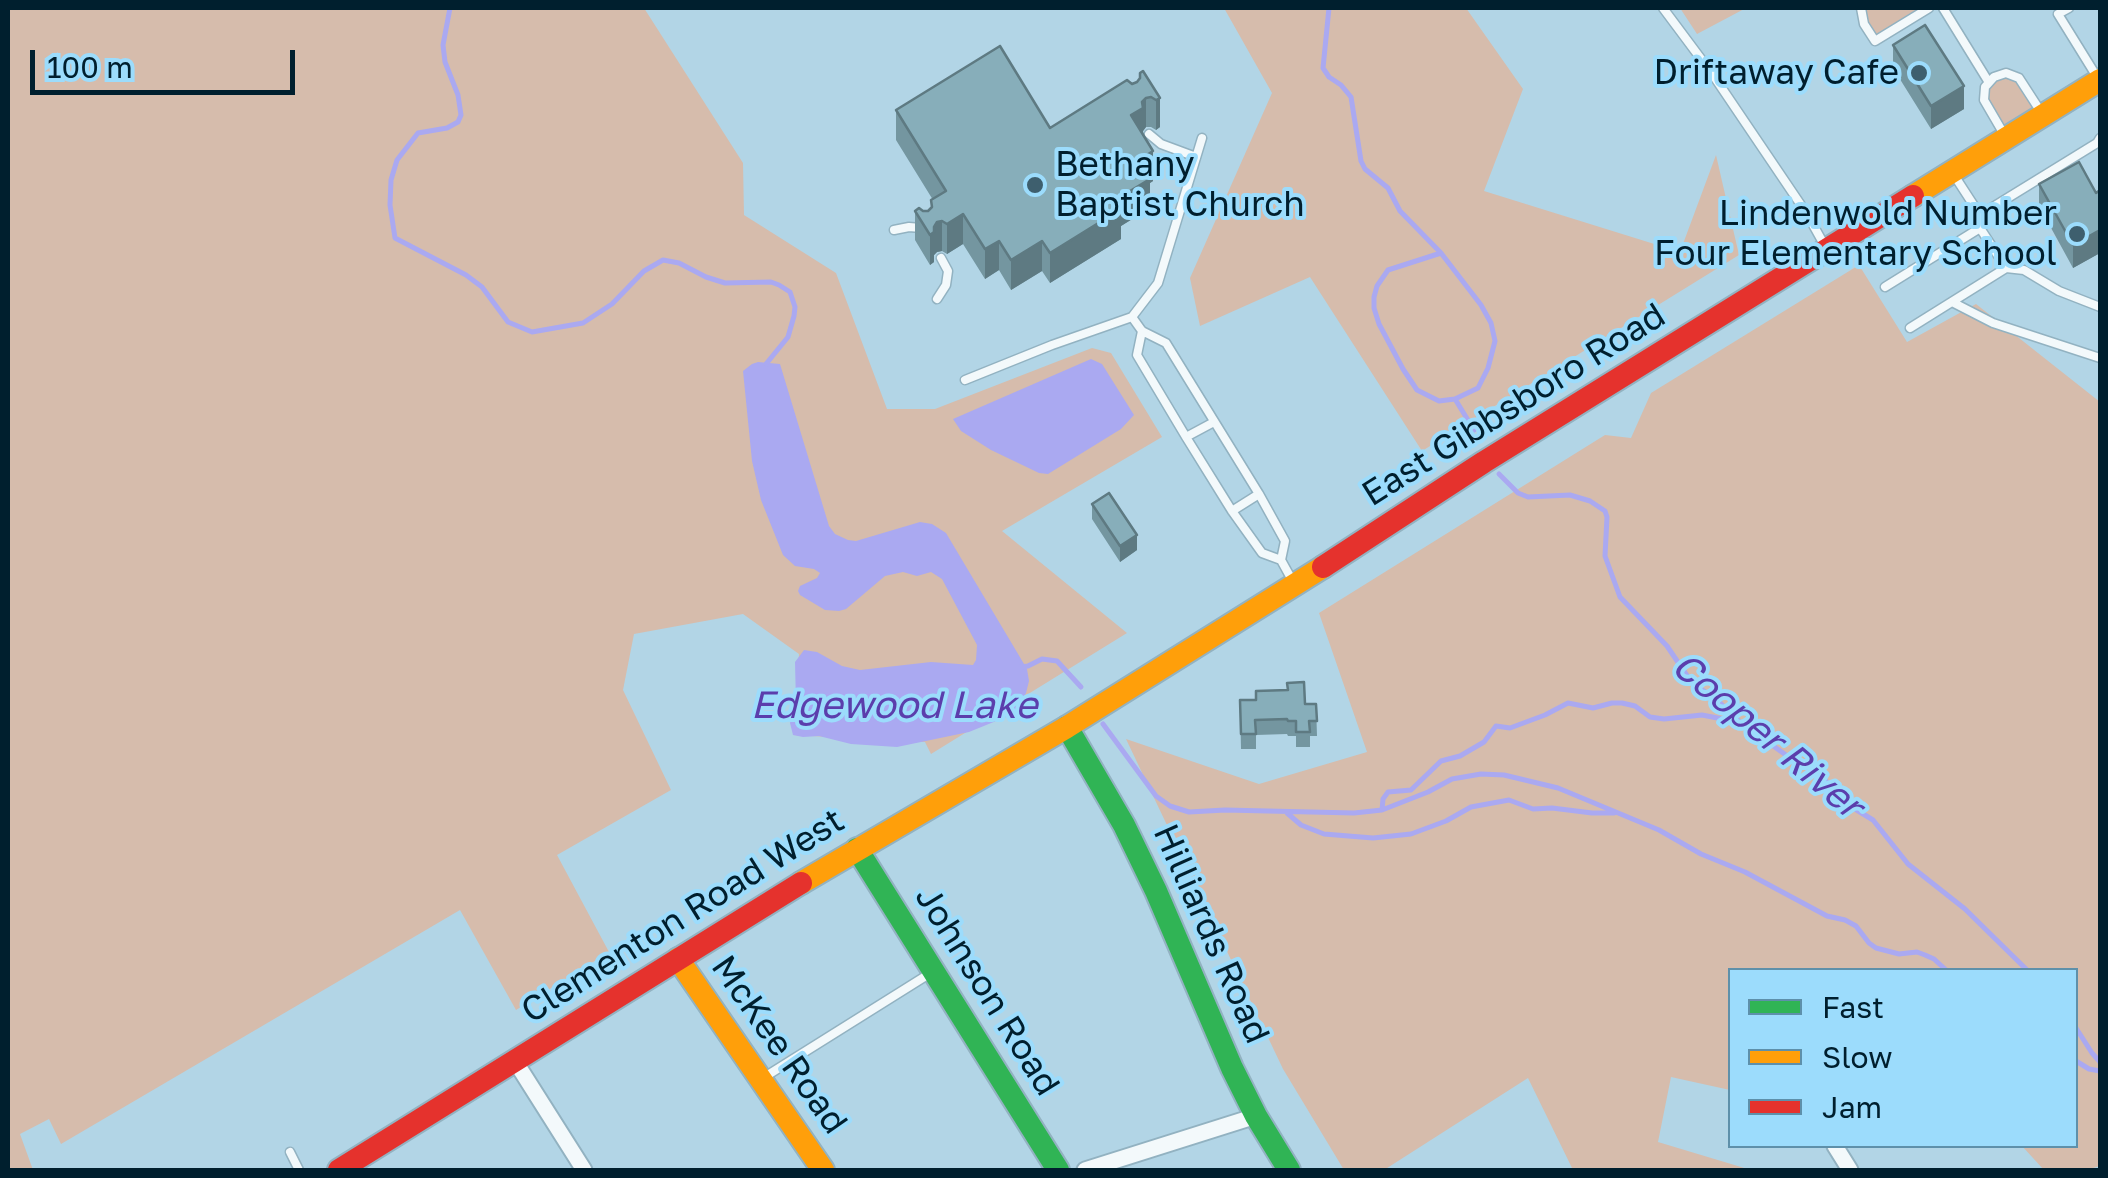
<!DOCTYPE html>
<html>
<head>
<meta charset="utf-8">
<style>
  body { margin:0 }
  #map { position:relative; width:2108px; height:1178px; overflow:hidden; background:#b2d5e6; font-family:"Golos Text",sans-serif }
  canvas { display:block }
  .frame { position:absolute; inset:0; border:10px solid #001f2e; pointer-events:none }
  .legend { position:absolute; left:1728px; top:968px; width:350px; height:180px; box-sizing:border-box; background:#9cdcfc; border:2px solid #5e90aa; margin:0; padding:12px 18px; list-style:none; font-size:30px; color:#001f2e }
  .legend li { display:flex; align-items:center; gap:20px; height:50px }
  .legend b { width:50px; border:2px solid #5e90aa }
  .scale { position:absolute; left:30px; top:50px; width:265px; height:45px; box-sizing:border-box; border:5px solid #001f2e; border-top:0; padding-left:12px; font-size:30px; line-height:35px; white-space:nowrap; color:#001f2e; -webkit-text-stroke:8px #9cdcfc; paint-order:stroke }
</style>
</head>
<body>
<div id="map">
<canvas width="2108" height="1178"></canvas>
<div class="frame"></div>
<ul class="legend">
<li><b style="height:12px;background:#30b455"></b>Fast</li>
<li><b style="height:12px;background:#ff9f0a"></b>Slow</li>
<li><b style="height:12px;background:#e5322d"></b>Jam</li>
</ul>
<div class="scale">100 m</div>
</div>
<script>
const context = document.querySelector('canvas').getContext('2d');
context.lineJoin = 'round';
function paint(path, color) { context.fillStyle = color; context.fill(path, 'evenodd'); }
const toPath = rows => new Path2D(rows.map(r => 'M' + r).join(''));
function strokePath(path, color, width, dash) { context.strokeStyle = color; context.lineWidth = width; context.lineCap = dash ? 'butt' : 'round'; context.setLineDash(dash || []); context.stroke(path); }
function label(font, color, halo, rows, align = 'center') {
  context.font = font + ' "Golos Text",sans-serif'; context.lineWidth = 8; context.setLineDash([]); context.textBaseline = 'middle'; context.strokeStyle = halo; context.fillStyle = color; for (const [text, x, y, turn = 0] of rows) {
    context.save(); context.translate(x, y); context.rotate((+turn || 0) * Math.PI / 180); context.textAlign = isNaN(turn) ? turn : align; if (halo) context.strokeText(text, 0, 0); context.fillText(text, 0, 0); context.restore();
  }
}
paint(toPath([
  [8,8,644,8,743,163,744,215,836,273,887,409,935,409,1092,348,1111,353,1162,437,1002,531,1127,633,931,754,925,742,793,735,799,654,743,614,634,634,623,690,671,790,557,855,609,952,516,1010,460,910,61,1144,49,1119,20,1134,33,1170,8,1170],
  [1224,8,1466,8,1523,89,1484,191,1680,252,1716,155,1739,255,1422,451,1310,277,1200,326,1190,278,1272,93],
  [1680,8,1746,8,1697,34],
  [1861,8,1929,8,1875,41],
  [1995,76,2015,76,2044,116,2007,138,1983,93],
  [1859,265,1907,342,1976,304,2100,402,2100,1166,2086,1170,2044,1170,2022,1146,2076,1146,2076,970,1730,970,1730,1090,1671,1077,1658,1142,1751,1170,1573,1170,1528,1078,1384,1170,1344,1170,1283,1069,1126,739,1259,784,1367,752,1319,613,1605,435,1631,438,1651,393]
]), '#d6bcac');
paint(toPath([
  [1091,359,1102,364,1134,415,1121,429,1048,474,1039,473,991,450,961,431,953,419],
  [758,362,780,364,829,526,835,534,848,540,856,541,920,522,932,524,946,533,1027,669,1029,681,1026,693,1018,707,1006,717,969,732,897,747,851,744,819,736,803,737,793,735,790,723,796,703,795,662,804,650,817,652,842,666,860,670,931,662,973,665,976,660,977,645,942,579,931,572,917,576,903,572,885,576,846,609,839,611,825,610,800,595,798,591,800,586,817,578,820,573,814,569,795,566,783,555,761,500,752,461,743,371,752,364]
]), '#aaa9f1');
strokePath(toPath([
  [450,8,443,45,445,62,458,95,461,115,458,122,447,128,418,133,397,160,391,180,390,205,395,238,466,275,482,287,508,322,532,332,583,323,612,304,644,271,663,260,679,263,706,277,725,283,771,282,779,285,790,292,795,307,794,316,788,337,766,364],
  [1329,8,1323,68,1329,77,1341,85,1351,97,1361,161,1365,169,1388,188,1400,211,1441,253,1481,305,1491,323,1495,341,1488,368,1478,388,1455,399,1439,401,1417,390,1403,369,1379,324,1374,308,1374,297,1377,286,1388,270,1441,253],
  [1455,399,1474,430],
  [1499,474,1518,493,1528,497,1570,495,1590,501,1605,511,1607,517,1605,556,1620,597,1667,646,1692,683,1716,699,1741,723,1800,765,1819,774,1850,806,1873,820,1908,864,1965,909,2027,970],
  [1020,667,1028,666,1042,659,1057,661,1081,687],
  [1103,724,1156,796,1170,806,1189,812,1225,810,1354,813,1382,810,1428,792,1452,779,1481,774,1504,775,1558,788,1659,830,1701,854,1745,872,1827,916,1845,920,1856,926,1869,943,1876,948,1899,954,1917,952,1925,955,1934,959,1946,970],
  [1382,810,1383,799,1388,792,1411,790,1441,761,1460,756,1484,742,1496,726,1510,728,1545,715,1568,703,1593,708,1612,703,1622,703,1635,706,1650,717,1664,719,1702,715,1738,722],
  [1287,813,1301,825,1324,834,1373,838,1411,834,1446,821,1471,807,1509,800,1533,809,1552,808,1592,813,1614,813],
  [2076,1028,2092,1053,2100,1062],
  [2076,1061,2089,1069,2100,1071]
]), '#aaa9f1', 5);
const lane = toPath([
  [1663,8,1713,75,1807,214,1826,248],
  [1861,8,1864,24,1875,41,1929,8],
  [1943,8,1988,81],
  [2069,8,2058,14,2097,77],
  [1149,134,1161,144,1196,157],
  [2005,136,1984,100,1985,87,1994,77,2006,73,2019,78,2041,112],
  [1980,215,2097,143,2100,138],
  [894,230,909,227,921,228,922,230],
  [2006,268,2024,270,2059,291,2100,307],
  [1885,287,1980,228],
  [937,299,946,285,948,271,941,258],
  [1952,302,1993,323,2100,358],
  [1132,317,1142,331,1166,343,1259,494,1285,541,1281,560],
  [1910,328,2006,268,1980,228,1980,215,1954,175],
  [1142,331,1137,355,1186,437,1232,511,1262,553,1281,560,1292,580],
  [965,380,1052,345,1132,317,1158,283,1202,138],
  [1186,437,1214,422],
  [1232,511,1259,494],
  [763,1078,929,974],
  [290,1152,299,1170]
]);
const street = toPath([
  [515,1061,584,1170],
  [1835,1146,1850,1170],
  [1085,1170,1256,1116]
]);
const fast = toPath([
  [1067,727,1124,825,1156,891,1232,1068,1256,1116,1289,1170],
  [857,849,1058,1170]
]);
const slow = toPath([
  [1913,196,2100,80],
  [801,883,1067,727,1323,567],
  [678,959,823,1170]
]);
const jam = toPath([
  [1323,567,1484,462,1913,196],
  [339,1170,801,883]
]);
strokePath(lane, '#92b2c1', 11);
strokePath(street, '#92b2c1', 19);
strokePath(fast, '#92b2c1', 26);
strokePath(slow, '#92b2c1', 26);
strokePath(jam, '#92b2c1', 26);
strokePath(lane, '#f3f9fb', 8);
strokePath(street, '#f3f9fb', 15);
strokePath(fast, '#30b455', 22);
strokePath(slow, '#ff9f0a', 22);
strokePath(jam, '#e5322d', 22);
paint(toPath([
  [1893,45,1964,109,1931,129,1893,68],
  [1127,80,1160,98,1160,127,1156,130,1151,127,1146,127,1143,131,1153,181,1150,183,1150,208,1121,226,1121,239,1050,283,1042,271,1011,290,999,270,985,279,963,244,947,254,942,251,937,252,934,255,934,262,930,265,915,240,915,211,928,211,931,208,933,200,896,140,896,110,1050,128],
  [2039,184,2096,193,2100,190,2100,253,2073,268,2039,206],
  [1092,504,1137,550,1120,562,1092,519],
  [1240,700,1256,700,1305,704,1316,704,1317,736,1310,736,1310,747,1296,747,1296,736,1288,736,1287,734,1256,735,1256,749,1241,749]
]), '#7496a0');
paint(toPath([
  [1964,86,1964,109,1931,129,1931,106],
  [1146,98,1146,127,1143,131,1143,138,1131,115],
  [1160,98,1160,127,1156,130,1156,100],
  [1153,151,1153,181,1150,183,1150,208,1121,226,1121,239,1050,283,1050,253,1115,200,1139,160],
  [963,214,963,244,947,254,947,224],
  [942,221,942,251,937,252,934,255,934,262,930,265,930,235,937,222],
  [2100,230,2100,253,2073,268,2073,245],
  [999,241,999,270,985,279,985,249],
  [1042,241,1042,271,1011,290,1011,260],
  [1137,535,1137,550,1120,562,1120,546]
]), '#5e7a82');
const building = toPath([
  [1925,25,1964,86,1931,106,1893,45,1925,25],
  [1000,46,1050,128,1127,80,1132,84,1137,82,1140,78,1140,73,1143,71,1160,98,1156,100,1151,97,1146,98,1142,102,1143,108,1131,115,1153,151,1139,160,1150,179,1115,200,1121,209,1050,253,1042,241,1011,260,999,241,985,249,963,214,947,224,942,221,937,222,934,227,934,232,930,235,915,211,919,208,923,211,928,211,932,207,931,200,946,191,896,110,1000,46],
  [2079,162,2096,193,2100,190,2100,230,2073,245,2039,184,2079,162],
  [1109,493,1137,535,1120,546,1092,504,1109,493],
  [1304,682,1305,704,1316,704,1317,721,1309,721,1310,732,1296,732,1296,721,1288,721,1287,719,1255,720,1256,734,1241,734,1240,700,1256,700,1256,691,1288,690,1287,683,1304,682]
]);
paint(building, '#87aeba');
strokePath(building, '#5e7a82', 2.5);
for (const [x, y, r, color] of [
  [1919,73,10,"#3e5f6e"],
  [1035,185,10,"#3e5f6e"],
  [2077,234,10,"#3e5f6e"]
]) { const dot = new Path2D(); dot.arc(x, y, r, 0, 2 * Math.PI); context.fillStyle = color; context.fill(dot); strokePath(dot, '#9cdcfc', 4); }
label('35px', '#001f2e', '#9cdcfc', [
  ["Driftaway Cafe",1899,73],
  ["Bethany",1055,165,"left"],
  ["Baptist Church",1055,205,"left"],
  ["Lindenwold Number",2057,214],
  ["Four Elementary School",2057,254]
], 'right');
label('35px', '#001f2e', '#9cdcfc', [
  ["East Gibbsboro Road",1514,405,-32],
  ["Clementon Road West",683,916,-32],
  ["Hilliards Road",1211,934,66],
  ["Johnson Road",987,991,58],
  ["McKee Road",779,1045,55]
]);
label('italic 38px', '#5b3eac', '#9cdcfc', [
  ["Edgewood Lake",894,706],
  ["Cooper River",1767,736,40]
]);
</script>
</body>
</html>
